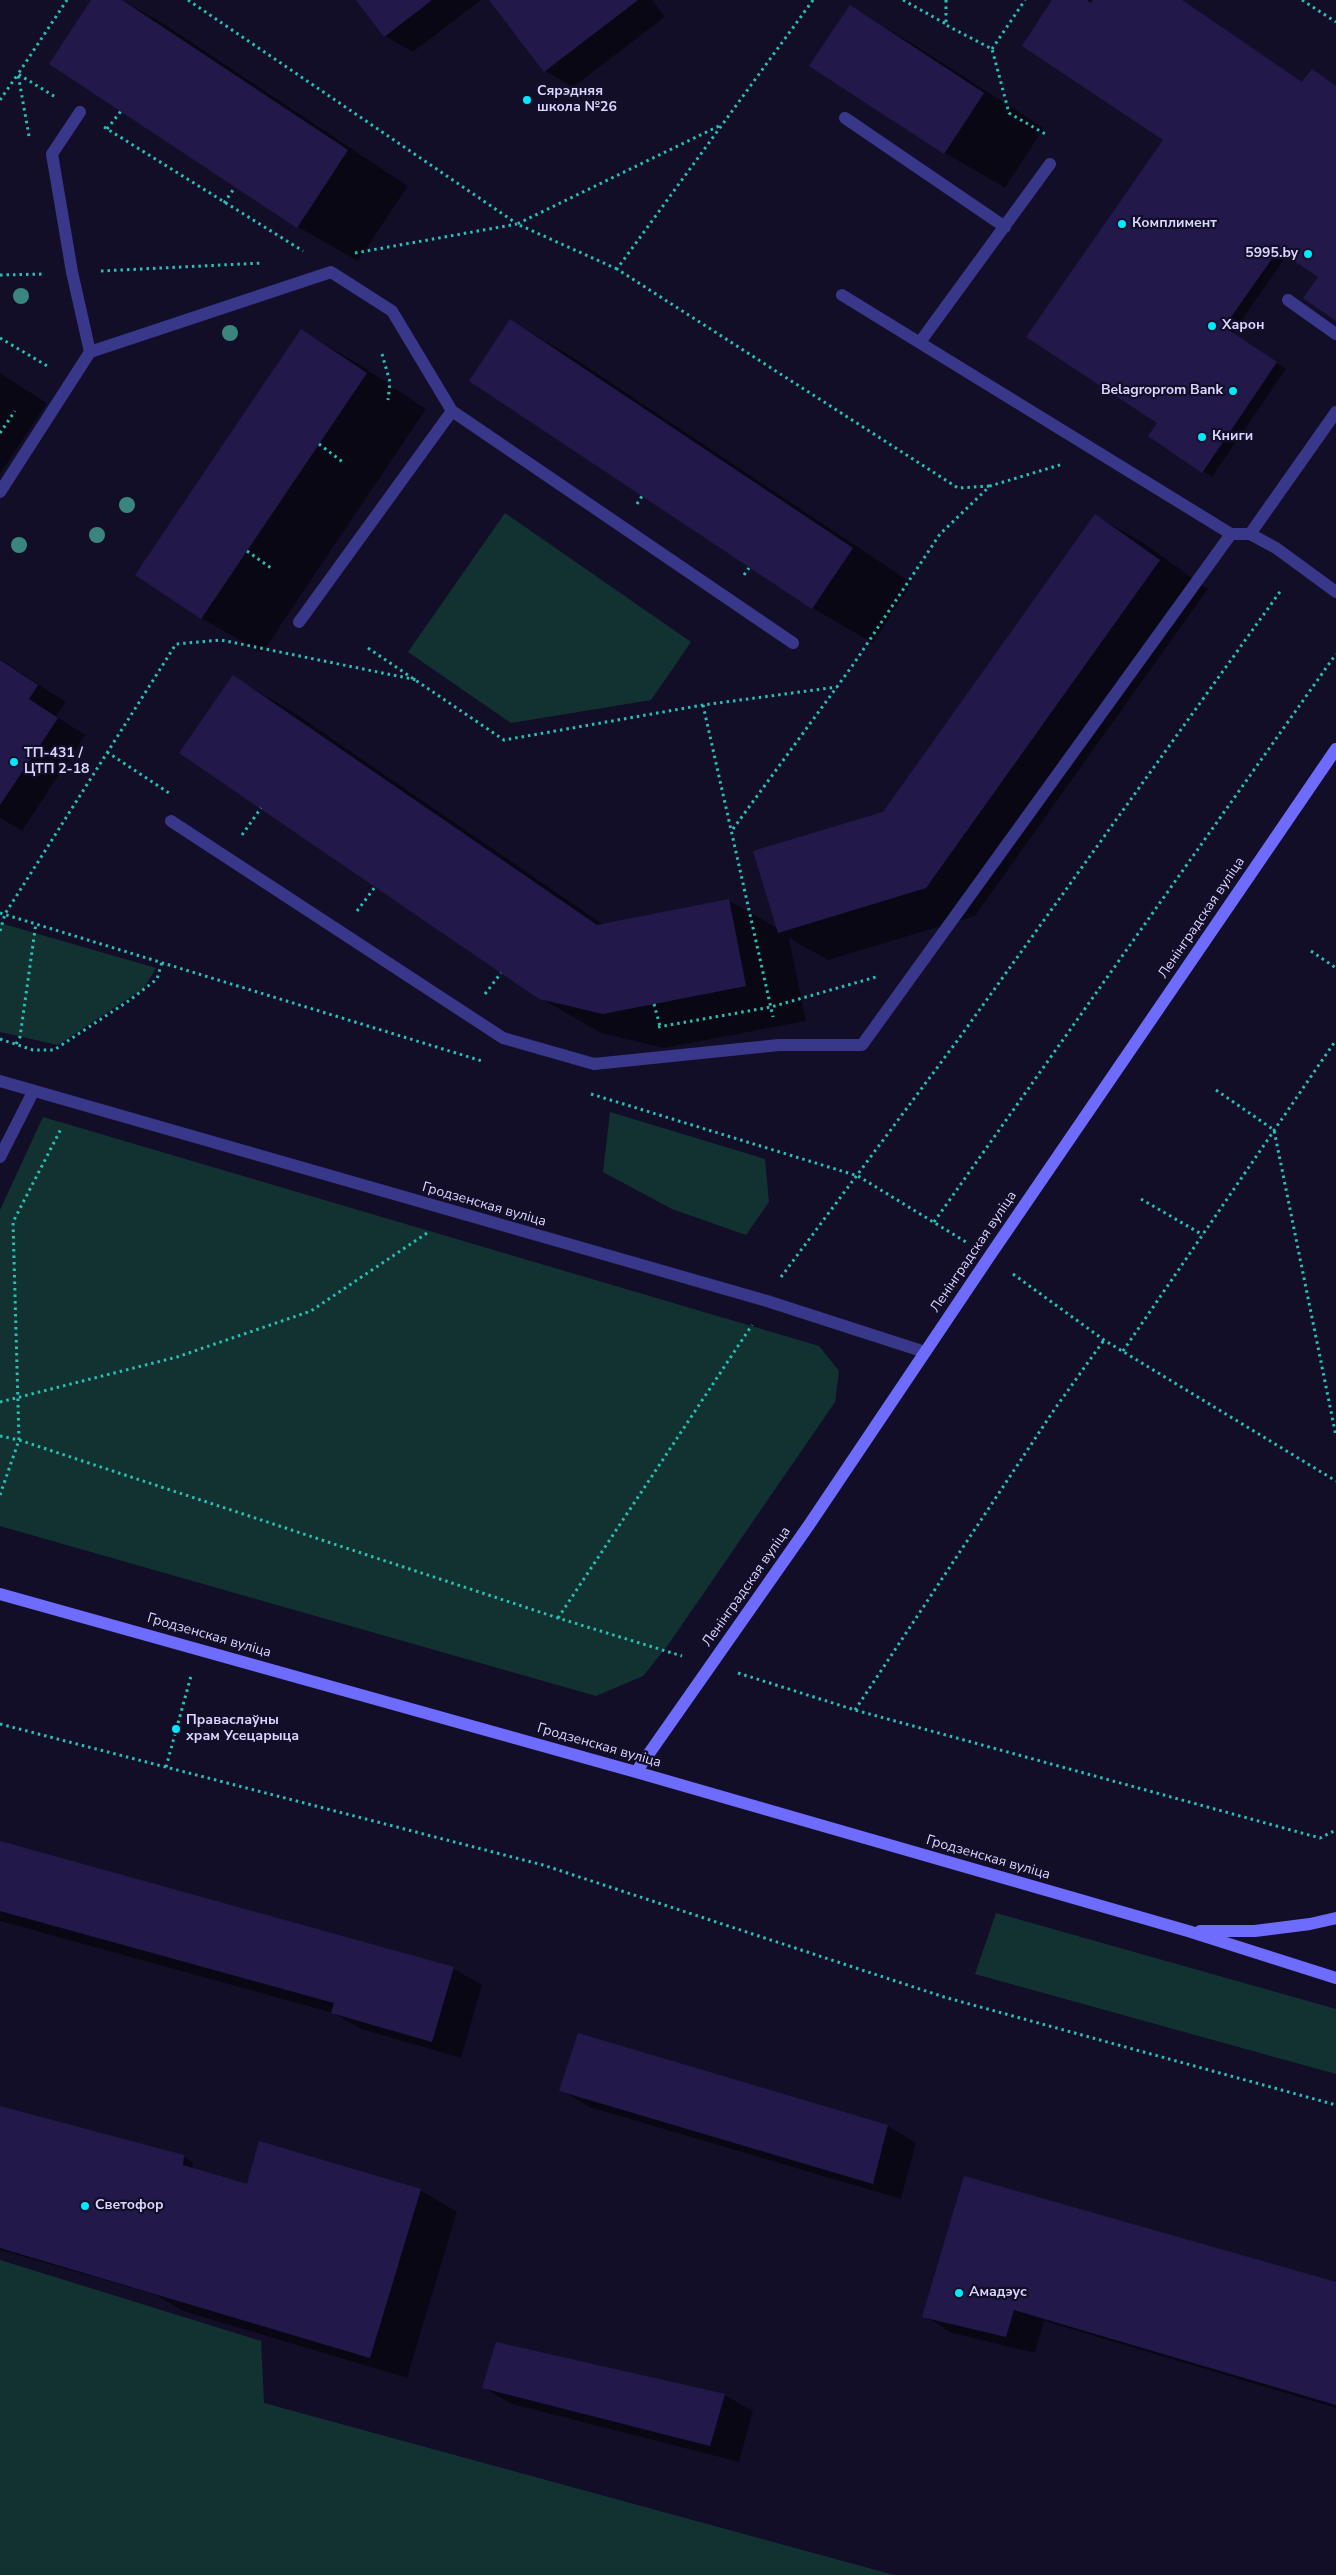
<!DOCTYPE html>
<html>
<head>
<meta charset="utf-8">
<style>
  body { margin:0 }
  canvas { display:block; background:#120e28 }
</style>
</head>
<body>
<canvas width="1336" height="2575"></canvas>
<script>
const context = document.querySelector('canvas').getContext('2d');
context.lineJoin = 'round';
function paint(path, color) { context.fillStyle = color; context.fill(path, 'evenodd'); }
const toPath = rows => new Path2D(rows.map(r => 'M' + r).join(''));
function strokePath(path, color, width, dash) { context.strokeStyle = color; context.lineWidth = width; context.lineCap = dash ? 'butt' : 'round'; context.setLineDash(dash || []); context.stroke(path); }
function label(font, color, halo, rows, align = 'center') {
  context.font = font + ' "Nunito Sans",sans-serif'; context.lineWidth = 4.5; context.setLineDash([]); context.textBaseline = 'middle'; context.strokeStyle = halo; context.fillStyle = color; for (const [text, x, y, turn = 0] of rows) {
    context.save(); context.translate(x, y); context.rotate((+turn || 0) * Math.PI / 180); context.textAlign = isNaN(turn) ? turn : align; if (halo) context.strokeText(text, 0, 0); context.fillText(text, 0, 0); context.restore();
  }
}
paint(toPath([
  [505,513,691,642,651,700,511,723,408,652],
  [0,923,156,968,144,988,58,1045,0,1032],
  [610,1112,765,1159,769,1202,746,1235,672,1209,603,1172],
  [43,1117,819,1346,839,1371,835,1402,668,1645,643,1676,596,1696,0,1526,0,1210],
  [996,1913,1336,2009,1336,2074,975,1974],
  [0,2260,261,2341,264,2403,894,2575,0,2575]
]), '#113231');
paint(toPath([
  [93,0,122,0,161,22,408,186,358,261,298,227],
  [357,0,481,0,413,52,385,36],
  [490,0,652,0,665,17,573,87,545,71],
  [1054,0,1089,0,1093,3,1095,0,1181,0,1303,83,1336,86,1336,319,1319,277,1287,255,1233,333,1286,369,1212,477,1202,471,1159,423,1164,140],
  [850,7,910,42,1044,128,1005,188,945,153,811,66],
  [511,321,571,356,912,583,873,643,812,608],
  [302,331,362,366,426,409,262,653,201,618],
  [0,373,47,403,0,474],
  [1096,516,1145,544,1208,589,975,916,828,960,789,938,806,1021,664,1048,601,1033,540,998,233,677,293,712,604,925,728,900,778,928,884,813],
  [0,659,66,702,56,716,85,735,22,831,0,818],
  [0,1842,454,1969,482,1985,461,2058,361,2029,333,2013,0,1921],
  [561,2090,888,2126,916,2143,901,2199,589,2107],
  [0,2107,183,2156,193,2162,192,2169,247,2185,420,2190,457,2212,407,2378,183,2311,156,2295,0,2250],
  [1336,2284,1336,2408,1044,2321,1035,2353,952,2333,924,2316],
  [484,2388,725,2395,753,2411,739,2462,512,2404]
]), '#0007');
paint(toPath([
  [91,0,122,0,348,150,297,228,49,64],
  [356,0,432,0,384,37],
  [489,0,638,0,544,72],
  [1052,0,1087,0,1091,3,1093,0,1182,0,1302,82,1312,69,1336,86,1336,321,1303,298,1318,277,1278,250,1224,327,1277,362,1202,473,1148,436,1157,423,1026,337,1163,140,1022,46],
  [850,5,984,93,944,154,809,66],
  [510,319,853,548,812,609,469,381],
  [301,329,367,373,201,619,135,575],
  [1095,514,1160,560,926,888,778,933,753,851,883,812],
  [0,660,38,685,29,699,58,718,0,805],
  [233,675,597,925,729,899,746,986,603,1014,539,999,179,753],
  [0,1841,454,1967,432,2042,331,2013,334,2003,0,1911],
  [578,2033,888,2125,873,2184,559,2091],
  [0,2106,184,2155,183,2165,247,2184,259,2141,421,2189,370,2358,0,2248],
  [964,2176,1336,2282,1336,2405,1014,2310,1006,2337,922,2317],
  [496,2342,725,2394,710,2446,482,2388]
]), '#22194a');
strokePath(toPath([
  [188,0,516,223],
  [813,0,617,269,958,488,990,486],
  [903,0,946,24],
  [946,0,946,25,992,49,1009,113,1047,135],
  [1302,0,1336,22],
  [992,49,1025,0],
  [0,100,18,74,57,98],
  [104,127,303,251],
  [107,129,121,111],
  [29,136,18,74,67,0],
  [224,203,235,187],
  [355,253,517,224],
  [617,269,517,224,721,125],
  [101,271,262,263],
  [0,275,45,274],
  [0,338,49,367],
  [382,354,390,382,388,400],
  [0,433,15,411],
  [319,444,344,463],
  [637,504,642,496],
  [247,551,271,568],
  [744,575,749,568],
  [368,648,504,740,703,705,837,687],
  [703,705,773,1017],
  [107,752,169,793],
  [733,829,855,662,940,534,990,486,1063,464],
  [242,835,261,808],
  [357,911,375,887],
  [0,913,482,1061],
  [0,931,5,914,176,644,221,640,417,680],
  [1311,951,1336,968],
  [485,994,501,973],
  [654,1004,660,1026],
  [658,1027,771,1007,876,977],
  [0,1039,33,1050,54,1050,130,1000,157,979,162,962],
  [16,1044,20,1037,36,923],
  [1216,1090,1274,1130,1336,1436],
  [591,1094,858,1176,966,1242],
  [1141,1199,1203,1235],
  [934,1222,1336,654],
  [1013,1274,1104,1340,1336,1481],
  [781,1277,960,1037,1282,589],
  [1123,1351,1336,1040],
  [0,1402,177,1357,311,1311,427,1233],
  [0,1436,19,1440,13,1222,62,1127],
  [0,1495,19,1440,558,1618,682,1656],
  [558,1618,752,1325],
  [738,1673,855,1710,1320,1838,1336,1830],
  [855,1710,1054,1410,1104,1340],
  [0,1724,543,1865,944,1997,1336,2105],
  [166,1767,191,1676]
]), '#28c0b5', 3, [2.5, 4]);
strokePath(toPath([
  [80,112,52,154,72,272,90,352],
  [845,118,1005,227],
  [842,295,1231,534,1250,534,1276,548,1336,592],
  [1288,300,1336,334],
  [920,342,1050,164],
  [0,492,90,352,331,272,392,311,452,411,793,643],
  [1250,534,1336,412],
  [299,622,452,411],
  [171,821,503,1038,594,1064,779,1045,862,1045,1231,534]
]), '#39378a', 12);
strokePath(toPath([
  [0,1081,767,1301,925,1352],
  [0,1157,33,1092]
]), '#39378a', 12);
strokePath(toPath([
  [0,1594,636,1772,1188,1931,1336,1978],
  [636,1772,809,1525,989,1257,1336,749],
  [1200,1931,1255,1931,1310,1924,1336,1918]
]), '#6e6cff', 12);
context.fillStyle = '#3a857d';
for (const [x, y] of [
  [21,296],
  [230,333],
  [127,505],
  [97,535],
  [19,545]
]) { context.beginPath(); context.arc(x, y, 8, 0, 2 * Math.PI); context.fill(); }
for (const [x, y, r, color] of [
  [527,100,5,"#01e9ff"],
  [1122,224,5,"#01e9ff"],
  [1308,254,5,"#01e9ff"],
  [1212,326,5,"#01e9ff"],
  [1233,391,5,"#01e9ff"],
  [1202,437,5,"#01e9ff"],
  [14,762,5,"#01e9ff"],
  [176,1729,5,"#01e9ff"],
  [85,2206,5,"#01e9ff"],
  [959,2293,5,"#01e9ff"]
]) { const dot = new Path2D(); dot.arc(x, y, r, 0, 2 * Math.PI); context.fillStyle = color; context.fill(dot); strokePath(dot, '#120e28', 2); }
label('bold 14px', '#d9d5ff', '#120e28', [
  ["Сярэдняя",537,92],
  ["школа №26",537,108],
  ["Комплимент",1132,224],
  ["5995.by",1298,254,"right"],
  ["Харон",1222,326],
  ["Belagroprom Bank",1223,391,"right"],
  ["Книги",1212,437],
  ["ТП-431 /",24,754],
  ["ЦТП 2-18",24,770],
  ["Праваслаўны",186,1721],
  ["храм Усецарыца",186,1737],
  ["Светофор",95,2206],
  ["Амадэус",969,2293]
], 'left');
label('14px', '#d9d5ff', '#120e28', [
  ["Ленінградская вуліца",1202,918,-56],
  ["Гродзенская вуліца",484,1205,16],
  ["Ленінградская вуліца",974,1252,-56],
  ["Ленінградская вуліца",747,1587,-55],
  ["Гродзенская вуліца",209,1636,16],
  ["Гродзенская вуліца",599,1746,16],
  ["Гродзенская вуліца",988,1858,16]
]);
</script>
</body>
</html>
